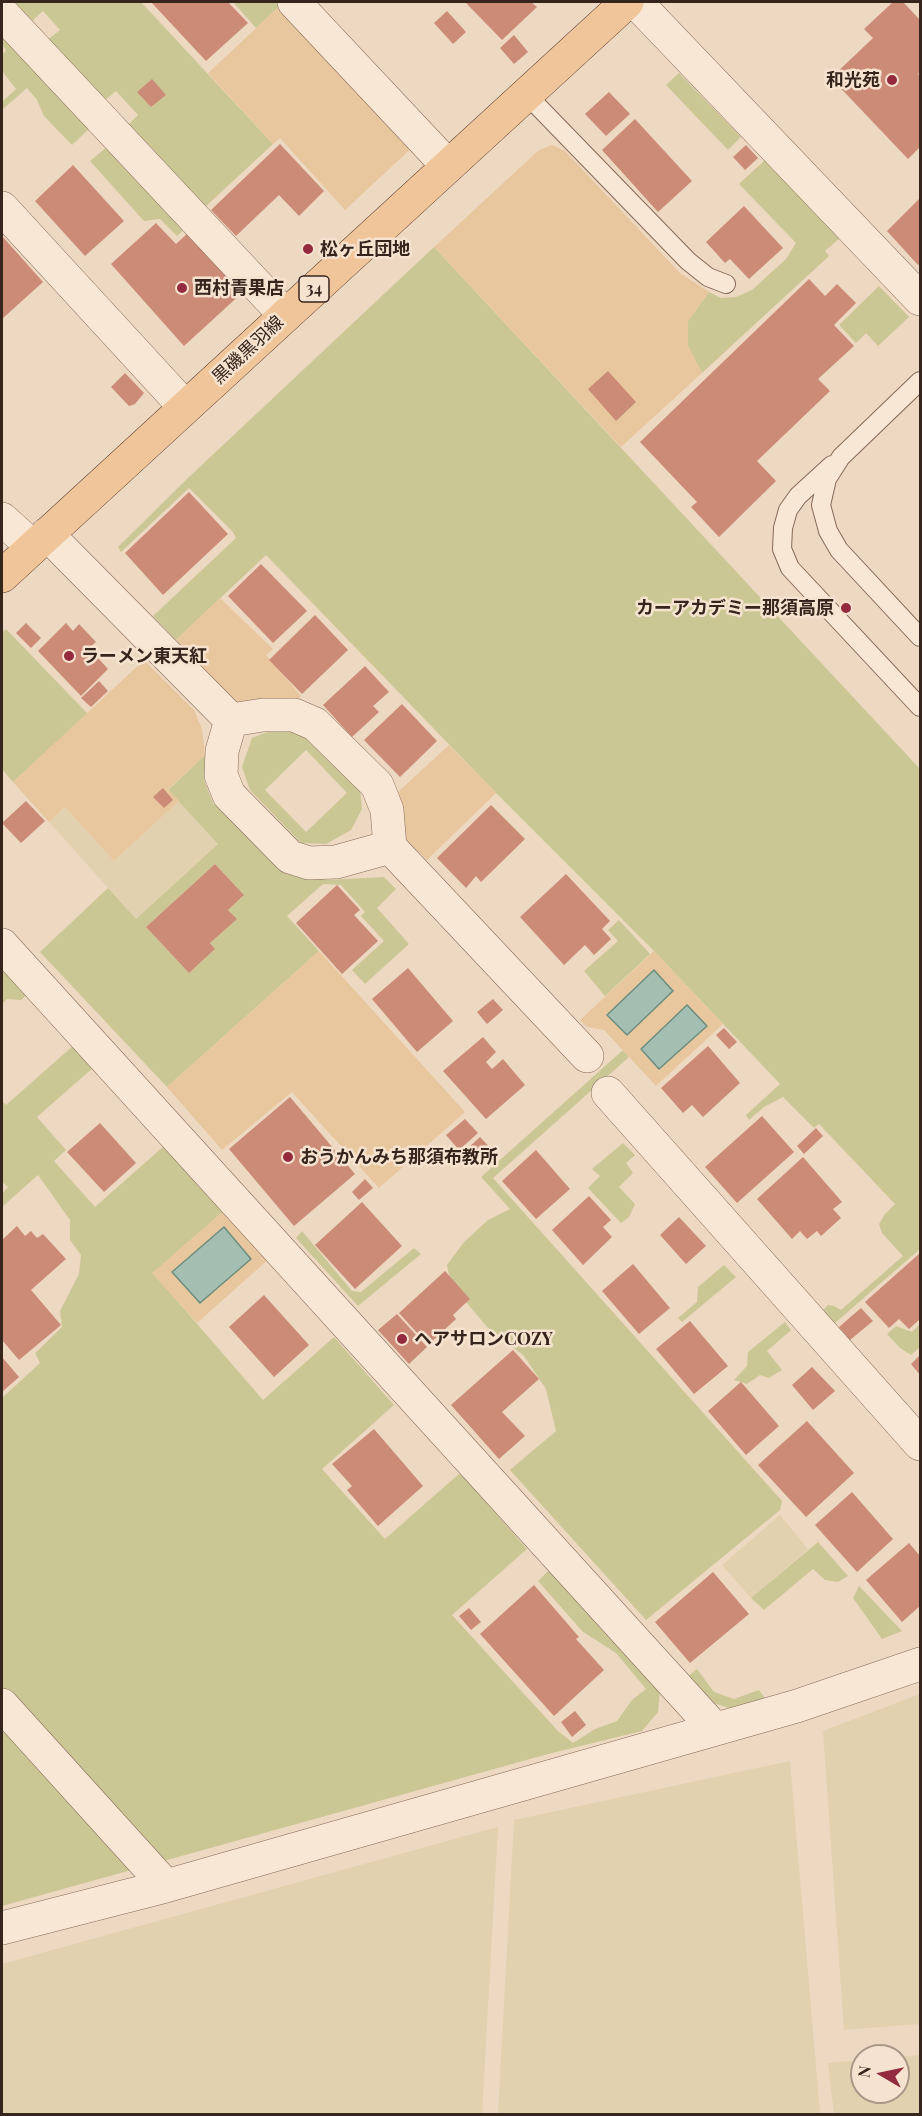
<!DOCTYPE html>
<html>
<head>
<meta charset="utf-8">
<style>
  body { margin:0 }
  #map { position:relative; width:922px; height:2116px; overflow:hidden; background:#edd8c1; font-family:"Playfair Display",serif }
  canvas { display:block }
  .frame { position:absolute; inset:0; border:3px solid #36251d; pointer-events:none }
  .north { position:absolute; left:850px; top:2044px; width:60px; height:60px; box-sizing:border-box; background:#f5e3d0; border:2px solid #a99788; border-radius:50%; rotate:279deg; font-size:16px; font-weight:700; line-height:24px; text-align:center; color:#36251d }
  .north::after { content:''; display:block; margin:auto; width:21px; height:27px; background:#942a3e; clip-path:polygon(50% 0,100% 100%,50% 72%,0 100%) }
</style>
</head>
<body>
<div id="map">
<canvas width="922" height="2116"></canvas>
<div class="frame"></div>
<div class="north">N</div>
</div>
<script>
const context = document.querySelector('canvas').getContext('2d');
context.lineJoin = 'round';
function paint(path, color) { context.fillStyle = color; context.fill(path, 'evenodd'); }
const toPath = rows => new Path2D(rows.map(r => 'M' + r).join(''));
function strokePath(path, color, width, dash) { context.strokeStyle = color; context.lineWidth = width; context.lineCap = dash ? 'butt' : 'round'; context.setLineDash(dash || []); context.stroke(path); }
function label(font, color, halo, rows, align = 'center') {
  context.font = font + ' "Playfair Display","Noto Sans JP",serif'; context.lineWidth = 5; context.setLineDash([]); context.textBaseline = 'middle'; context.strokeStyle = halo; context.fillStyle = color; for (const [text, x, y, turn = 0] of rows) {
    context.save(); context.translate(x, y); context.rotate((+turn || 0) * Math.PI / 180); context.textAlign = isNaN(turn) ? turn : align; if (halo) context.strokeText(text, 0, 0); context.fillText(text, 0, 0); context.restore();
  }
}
paint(toPath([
  [179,801,218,844,136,919,49,822,65,807,114,861],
  [780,1515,808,1549,751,1598,722,1565],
  [920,1694,920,2024,844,2030,823,1731],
  [790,1761,820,2114,498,2114,514,1820],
  [498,1827,482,2114,2,2114,2,1964],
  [920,2055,920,2114,834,2114,828,2063,862,2060,862,2092,898,2092,898,2057]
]), '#e2d1ae');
paint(toPath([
  [9,2,141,2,273,144,204,208,127,126,138,115,116,91,104,101,46,41,60,30,43,11,30,23],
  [233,2,278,2,281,5,256,28],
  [2,29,91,127,72,145,44,116,37,100,27,88,2,110,2,102,16,89,2,71,2,55,6,50,2,44],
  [679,73,741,137,728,150,666,85],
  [108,146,186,228,177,236,160,219,144,221,90,161],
  [765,160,841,237,825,251,829,256,702,373,688,349,688,321,709,292,721,298,736,297,752,290,786,259,796,243,739,184],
  [434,247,920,769,920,1249,835,1323,823,1310,828,1305,834,1306,841,1310,903,1256,882,1233,879,1224,885,1214,895,1204,819,1124,814,1128,783,1097,764,1107,749,1120,746,1115,780,1084,654,951,496,793,266,555,176,640,153,616,236,538,233,532,189,488,121,552,118,547,189,477],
  [879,286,909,317,878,346,866,333,856,343,839,325],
  [6,629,88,714,13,782,2,769,2,633],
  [286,729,306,734,360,789,362,809,351,830,326,844,301,843,250,790,242,767,252,738,270,731],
  [306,750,347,793,306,832,265,790],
  [205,755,204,780,213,803,279,869,302,876,327,880,384,877,396,889,377,908,409,944,365,984,352,970,384,941,361,916,365,912,341,885,323,884,287,916,319,951,167,1087,40,952,108,888,136,919,218,844,168,790],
  [215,864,244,895,228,910,236,919,210,943,215,949,189,973,146,927],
  [619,920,650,954,605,996,584,971,618,941,608,930],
  [2,965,28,994,21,1000,7,999,2,1004],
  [74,1045,94,1067,37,1117,66,1150,54,1161,95,1207,165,1145,225,1210,153,1273,263,1400,334,1337,394,1405,322,1469,385,1539,460,1473,527,1549,452,1615,558,1731,573,1743,595,1729,617,1721,632,1700,646,1689,616,1653,583,1632,538,1581,550,1569,660,1691,658,1712,642,1731,548,1754,2,1906,2,1398,40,1363,35,1353,62,1327,60,1311,79,1274,81,1255,70,1240,70,1220,38,1175,2,1207,2,1194,8,1187,2,1182,2,1101,6,1105],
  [623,1050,629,1057,493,1178,782,1501,780,1510,646,1620,510,1470,556,1431,546,1389,524,1356,487,1327,451,1284,447,1265,464,1242,488,1220,510,1209,481,1177],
  [623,1143,635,1155,626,1163,633,1173,619,1187,635,1204,629,1217,621,1223,588,1188,600,1176,592,1169],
  [302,1231,352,1291,361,1292,414,1248,421,1254,358,1306,296,1238],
  [724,1265,736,1277,682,1322,678,1318,697,1302,698,1287],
  [785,1322,791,1330,767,1351,782,1370,769,1378,760,1375,747,1384,734,1380,747,1366,748,1352],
  [920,1324,920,1347,911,1355,900,1348,887,1334,896,1326,912,1332],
  [818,1542,848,1576,838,1582,825,1580,813,1569,764,1610,751,1598],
  [859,1586,902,1631,882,1639,853,1598],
  [697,1669,714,1692,734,1699,759,1690,765,1698,732,1709,707,1701,687,1677]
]), '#cbc795');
paint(toPath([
  [281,5,414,146,345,210,280,138,273,144,208,73],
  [552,145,565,151,680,273,709,292,688,321,688,345,702,373,621,447,434,247,539,150],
  [220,598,273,649,266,655,301,696,295,703,244,706,226,694,176,640],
  [144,660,194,710,202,729,205,755,168,789,179,801,114,861,65,807,49,822,13,782],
  [449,745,496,793,427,860,403,837,399,791],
  [319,951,465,1112,379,1188,292,1092,222,1150,167,1087],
  [654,951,723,1024,656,1086,604,1030,587,1027,580,1020],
  [225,1210,269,1259,197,1323,152,1273]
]), '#e9c79e');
const water = toPath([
  [654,970,673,991,627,1035,607,1015,654,970],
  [687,1005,707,1026,659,1069,641,1049,687,1005],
  [224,1227,251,1259,200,1303,172,1272,224,1227]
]);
paint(water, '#a4bfb2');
strokePath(water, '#6b8d7e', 1.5);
paint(toPath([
  [151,2,228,2,248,23,206,61],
  [465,2,531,2,537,7,502,40],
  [893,2,903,2,920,20,920,72,918,74,920,77,920,147,908,159,831,78,873,38,864,29],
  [447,11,466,32,453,44,434,23],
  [514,35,528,52,514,64,500,48],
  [152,79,166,95,151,107,137,92],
  [609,92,630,114,606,136,585,114],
  [635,119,692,181,658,212,602,150],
  [280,144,324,191,299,216,279,195,236,236,211,210],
  [746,145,758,158,745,170,733,157],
  [73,165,124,221,85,256,35,201],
  [920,198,920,263,918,265,887,231],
  [744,206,783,248,749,279,730,259,725,263,706,242],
  [156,223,176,244,189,232,243,292,184,346,111,264],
  [2,236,43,282,2,319],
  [809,279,825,296,837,284,856,303,834,325,854,346,818,379,830,391,757,461,776,481,719,537,691,507,697,502,640,442],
  [608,371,636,402,616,421,588,389],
  [125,373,144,393,135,404,129,406,111,387],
  [189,492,228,534,163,595,125,553],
  [261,564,307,611,273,643,228,596],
  [315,615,348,650,302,694,269,660],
  [26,623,41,638,31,648,16,633],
  [66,623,73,631,79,624,96,642,89,648,108,669,81,696,38,651],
  [365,666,389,692,373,706,379,712,352,737,323,705],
  [99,681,108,691,91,707,81,698],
  [402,704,437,741,400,777,364,740],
  [163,788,173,800,164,808,153,797],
  [26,801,45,821,21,843,2,823],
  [491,805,525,839,481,882,476,876,466,888,437,858],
  [215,864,244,895,228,910,237,919,210,943,215,949,189,973,146,927],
  [566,874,610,921,602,929,611,939,594,955,585,945,564,965,520,917],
  [337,885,360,910,354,915,378,941,342,974,296,923],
  [408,968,453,1021,417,1052,372,999],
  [493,999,503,1010,487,1024,477,1012],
  [724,1028,737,1042,729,1049,716,1035],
  [483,1037,496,1052,486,1062,492,1069,503,1059,525,1085,486,1119,443,1071],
  [708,1046,740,1083,703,1117,692,1105,683,1113,661,1088],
  [290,1097,355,1174,294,1226,229,1149],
  [762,1116,794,1152,737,1203,705,1167],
  [465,1119,478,1133,459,1150,446,1135],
  [100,1123,136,1163,104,1192,67,1152],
  [816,1128,823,1136,804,1154,797,1146],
  [480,1137,496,1154,483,1166,467,1149],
  [536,1150,570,1189,536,1219,502,1181],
  [803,1157,842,1202,833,1209,841,1218,821,1236,817,1231,807,1239,800,1231,792,1239,757,1199],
  [365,1179,373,1188,359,1200,352,1192],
  [589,1196,611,1220,603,1227,612,1237,583,1265,552,1230],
  [362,1202,402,1246,355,1289,315,1245],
  [679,1217,706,1246,686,1264,660,1235],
  [17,1226,25,1236,31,1231,37,1238,43,1234,66,1259,31,1290,61,1325,19,1360,2,1340,2,1240],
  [920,1253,920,1319,909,1329,899,1319,889,1328,865,1302],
  [633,1264,670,1308,639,1334,602,1291],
  [445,1271,470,1299,453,1315,456,1319,428,1345,399,1313],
  [264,1295,309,1345,274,1377,229,1327],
  [861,1308,873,1321,850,1340,839,1327],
  [397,1314,427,1347,409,1364,378,1330],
  [690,1321,728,1366,694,1394,656,1349],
  [513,1350,539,1379,502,1412,525,1436,499,1459,451,1405],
  [920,1355,920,1375,911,1364],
  [2,1357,19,1377,2,1392],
  [812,1367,835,1391,813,1410,792,1385],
  [741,1382,779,1426,746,1455,708,1411],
  [807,1421,854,1473,806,1517,758,1465],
  [374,1429,423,1486,378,1526,347,1490,352,1486,332,1464],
  [852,1492,893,1539,857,1572,815,1525],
  [909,1543,920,1556,920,1606,902,1622,866,1580],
  [713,1572,749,1614,690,1663,655,1622],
  [534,1585,579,1637,576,1639,604,1670,554,1716,480,1634],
  [469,1608,481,1622,471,1630,459,1616],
  [575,1711,586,1725,572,1737,561,1722]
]), '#cb8b77');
const lane = toPath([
  [526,94,688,261,708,277,726,284],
  [920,381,841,457,827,479,821,505,828,531,839,550,920,637],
  [832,465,798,496,788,510,783,528,782,549,790,568,920,707]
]);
const street = toPath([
  [294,2,448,166],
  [636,2,920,299],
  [2,13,285,315],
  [2,208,185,407],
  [2,519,33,547],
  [47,534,231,720,263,715,294,715,315,724,377,785,387,810,390,847,587,1056],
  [231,720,222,751,221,775,229,795,290,857,309,863,336,862,390,847],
  [2,945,715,1729],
  [608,1093,920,1444],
  [2,1705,166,1886],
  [2,1928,166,1886,797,1706,920,1664]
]);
const primary = toPath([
  [2,576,627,2]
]);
strokePath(lane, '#866959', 20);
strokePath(street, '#866959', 34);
strokePath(primary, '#54382d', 34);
strokePath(lane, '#f8e7d4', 18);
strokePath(street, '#f8e7d4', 33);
strokePath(primary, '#f0c599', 33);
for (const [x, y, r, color] of [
  [892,80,6,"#942a3e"],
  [308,249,6,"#942a3e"],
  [182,288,6,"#942a3e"],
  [846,608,6,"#942a3e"],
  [69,656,6,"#942a3e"],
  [288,1157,6,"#942a3e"],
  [402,1339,6,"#942a3e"]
]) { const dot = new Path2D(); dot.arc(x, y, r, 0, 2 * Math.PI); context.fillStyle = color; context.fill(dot); strokePath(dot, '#f5e3d0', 2); }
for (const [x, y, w] of [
  [314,289,30]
]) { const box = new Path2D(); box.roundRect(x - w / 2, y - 13, w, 26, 4.5); context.fillStyle = '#f5e3d0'; context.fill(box); strokePath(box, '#36251d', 1.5); }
label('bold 16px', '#36251d', null, [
  ["34",314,289]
]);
label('bold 18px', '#36251d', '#f5e3d0', [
  ["和光苑",880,80,"right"],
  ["松ヶ丘団地",320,249],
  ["西村青果店",194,288],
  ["カーアカデミー那須高原",834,608,"right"],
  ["ラーメン東天紅",81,656],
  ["おうかんみち那須布教所",300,1157],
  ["ヘアサロンCOZY",414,1339]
], 'left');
label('18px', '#36251d', '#f5e3d0', [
  ["黒磯黒羽線",248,350,-43]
]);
</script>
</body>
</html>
